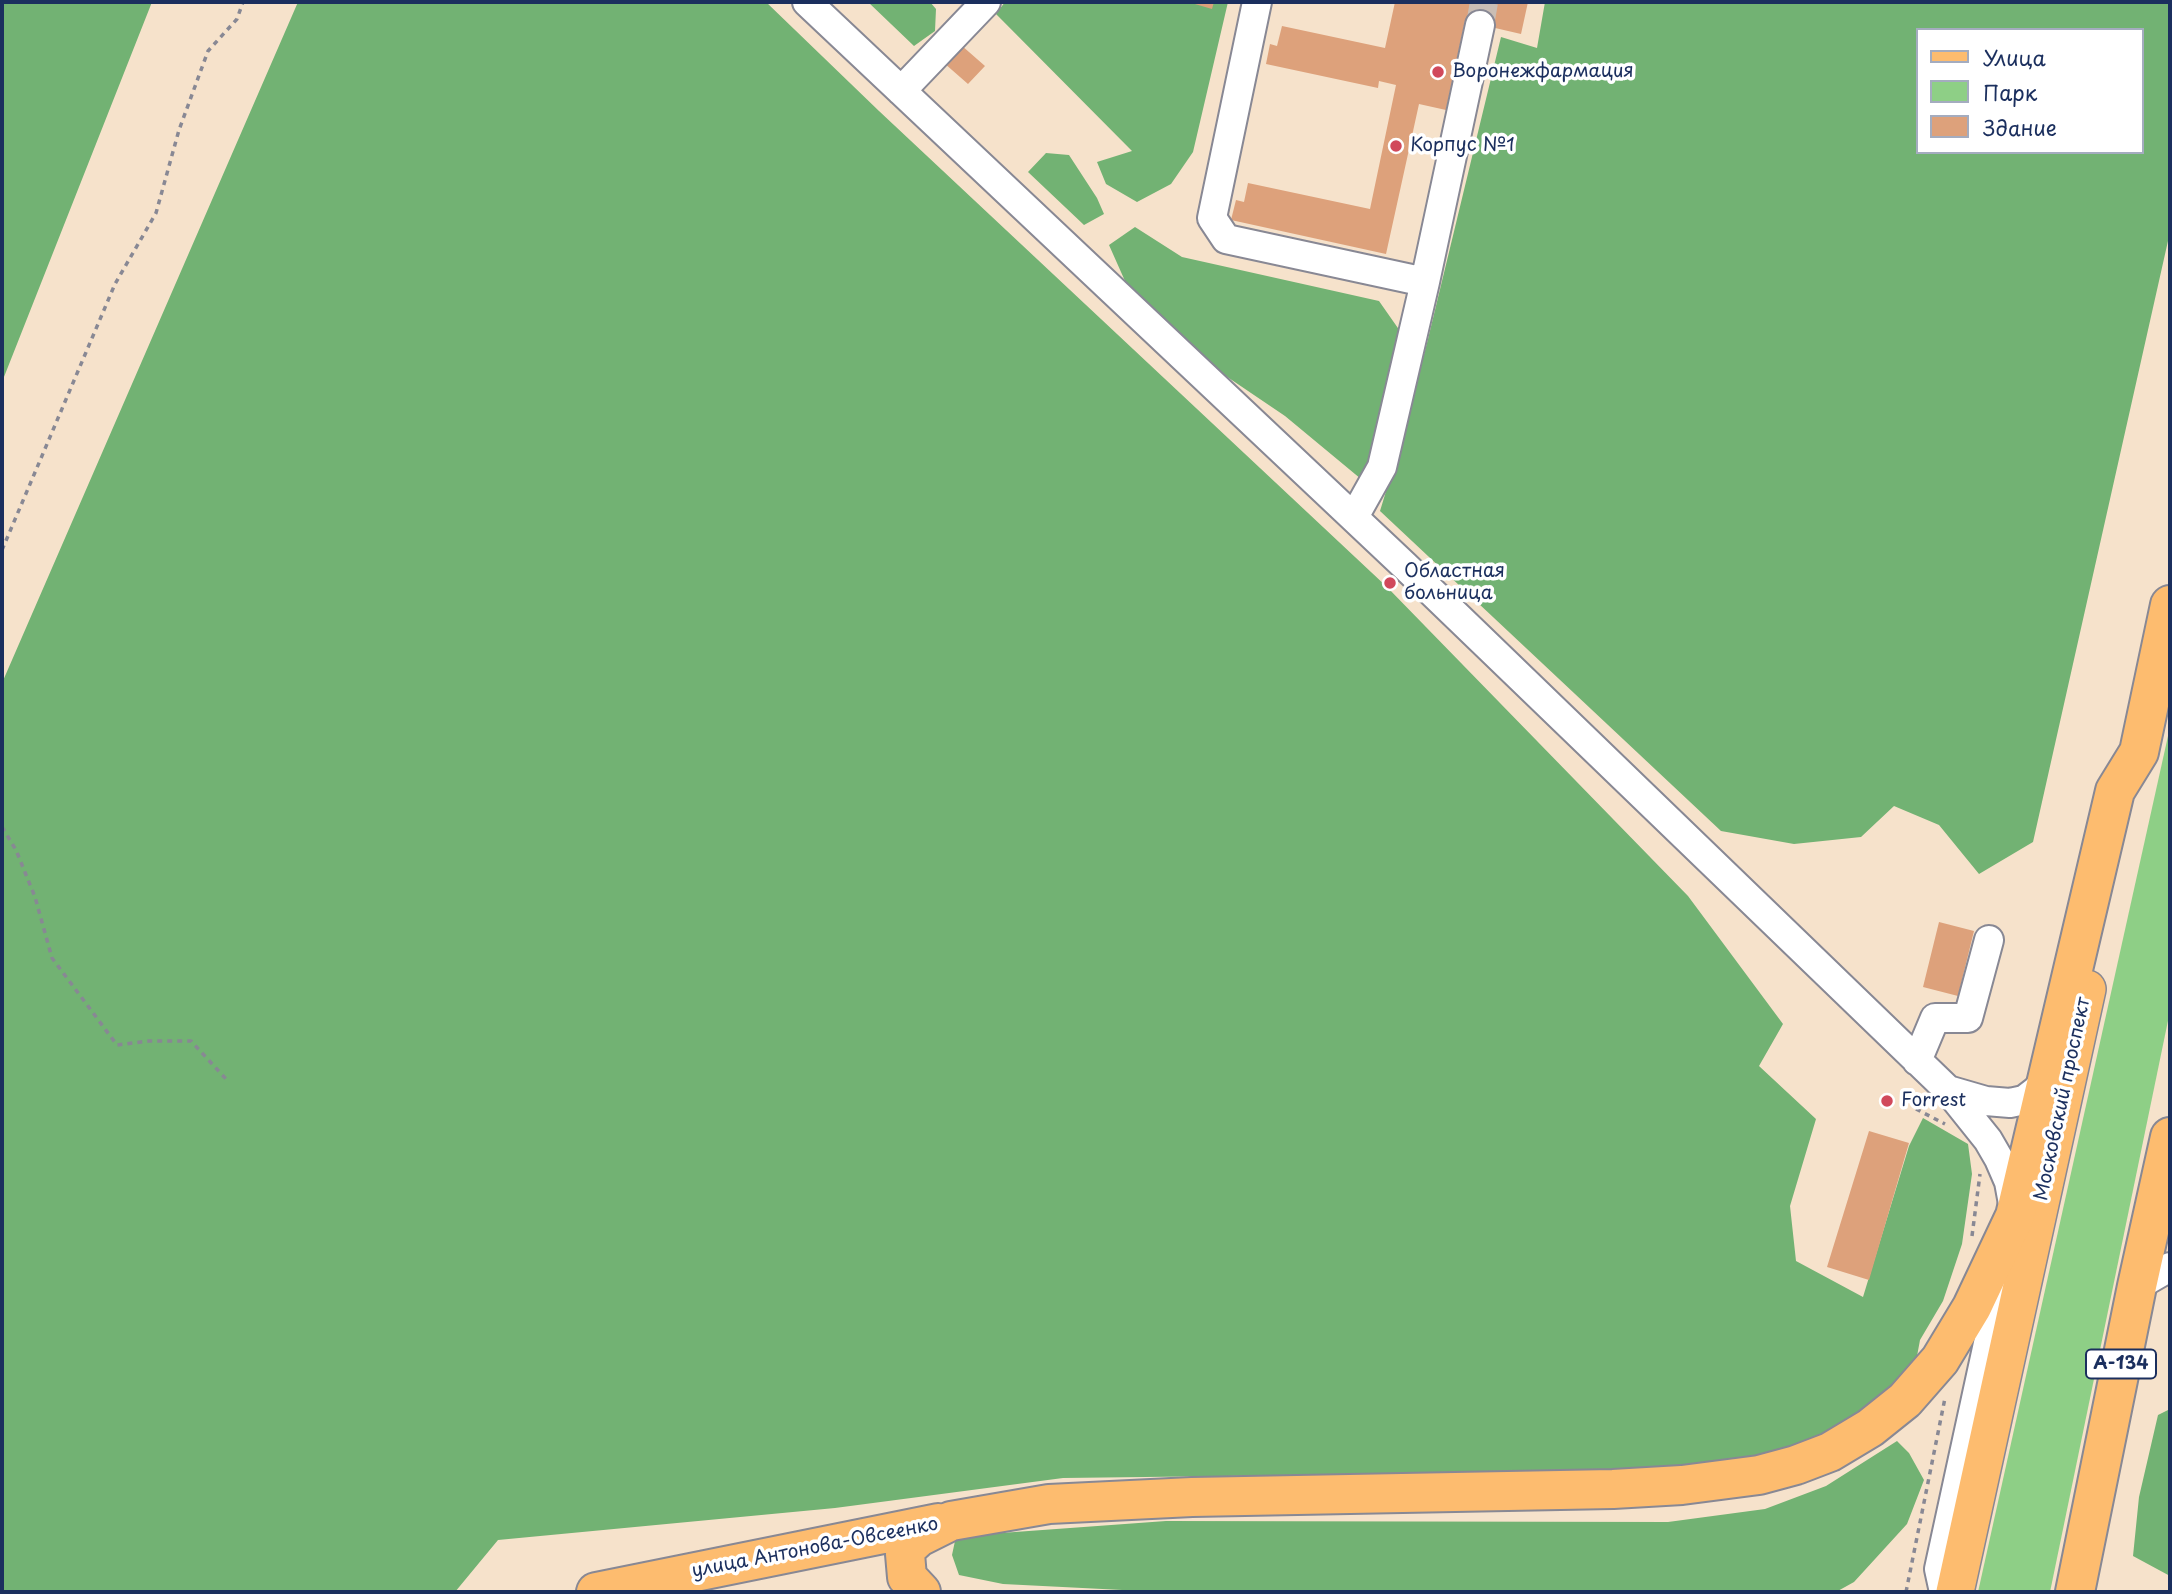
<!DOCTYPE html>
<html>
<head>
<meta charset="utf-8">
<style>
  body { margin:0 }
  #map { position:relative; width:2172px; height:1594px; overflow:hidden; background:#f6e2cb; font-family:"Playpen Sans",sans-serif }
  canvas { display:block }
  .frame { position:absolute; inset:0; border:4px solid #1b2f5e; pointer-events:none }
  .legend { position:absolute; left:1916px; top:28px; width:228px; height:126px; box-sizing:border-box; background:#fff; border:2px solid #a4acbf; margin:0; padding:9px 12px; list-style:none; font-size:21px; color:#1b2f5e }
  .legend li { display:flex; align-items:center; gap:14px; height:35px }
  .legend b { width:35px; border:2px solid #a4acbf }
</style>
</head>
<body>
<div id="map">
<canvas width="2172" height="1594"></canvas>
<div class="frame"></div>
<ul class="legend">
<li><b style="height:9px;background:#fdbc6f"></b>Улица</li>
<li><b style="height:19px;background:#8ecf86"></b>Парк</li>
<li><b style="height:19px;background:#dda17b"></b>Здание</li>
</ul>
</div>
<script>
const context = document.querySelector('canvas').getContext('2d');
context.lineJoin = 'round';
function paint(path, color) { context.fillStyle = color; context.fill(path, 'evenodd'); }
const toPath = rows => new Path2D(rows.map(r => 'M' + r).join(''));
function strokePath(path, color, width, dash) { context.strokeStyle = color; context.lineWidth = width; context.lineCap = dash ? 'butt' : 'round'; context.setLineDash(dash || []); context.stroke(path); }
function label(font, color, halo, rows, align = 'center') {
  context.font = font + ' "Playpen Sans",sans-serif'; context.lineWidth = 7; context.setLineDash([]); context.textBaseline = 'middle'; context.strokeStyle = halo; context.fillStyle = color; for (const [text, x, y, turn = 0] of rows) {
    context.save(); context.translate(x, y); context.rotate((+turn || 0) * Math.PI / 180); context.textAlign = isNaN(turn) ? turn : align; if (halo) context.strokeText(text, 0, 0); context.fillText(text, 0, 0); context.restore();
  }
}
paint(toPath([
  [2170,727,2170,1011,2050,1592,1978,1592]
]), '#8ecf86');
paint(toPath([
  [2,2,152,2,2,382],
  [298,2,766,2,879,111,1387,587,1688,896,1783,1024,1759,1066,1816,1119,1790,1206,1796,1261,1863,1297,1909,1146,1923,1118,1968,1144,1972,1174,1962,1244,1943,1301,1920,1340,1915,1367,1882,1398,1840,1428,1766,1456,1633,1471,1063,1478,835,1508,498,1540,455,1592,2,1592,2,683],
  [868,2,930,2,936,9,935,31,914,46],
  [1005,2,1228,2,1193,152,1171,184,1137,202,1106,184,1097,162,1132,151,996,14],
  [1545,2,2170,2,2170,232,2033,842,1979,874,1939,825,1894,806,1861,837,1794,844,1721,831,1380,511,1402,439,1428,339,1501,37,1537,48],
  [1918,30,2142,30,2142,152,1918,152],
  [1046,153,1069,155,1097,198,1104,214,1084,225,1028,172],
  [1135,227,1182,257,1379,301,1400,331,1394,397,1361,479,1285,416,1217,370,1129,290,1109,245],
  [2170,1409,2170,1576,2133,1556,2139,1497,2158,1415],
  [1897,1441,1909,1453,1924,1480,1907,1524,1854,1582,1836,1592,1162,1592,1003,1584,959,1575,952,1555,955,1541,974,1535,1166,1521,1668,1522,1765,1509,1826,1486]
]), '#72b273');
paint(toPath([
  [1188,2,1214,2,1212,9],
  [1395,2,1528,2,1521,34,1465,21,1446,110,1419,104,1386,254,1231,220,1236,200,1244,202,1248,183,1370,209,1396,85,1379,81,1378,88,1266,64,1270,44,1277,46,1282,26,1385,48],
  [961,45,985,66,968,84,944,63],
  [1939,922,1974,931,1958,996,1923,987],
  [1869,1131,1909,1143,1869,1280,1827,1267]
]), '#dda17b');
strokePath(toPath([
  [1480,25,1484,2]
]), '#cabeb5', 28, [28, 14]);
const minor = toPath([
  [807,2,1405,566,1948,1090,1988,1140,1999,1159,2009,1182,2014,1209],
  [1257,2,1212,218,1226,239,1425,282],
  [901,91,986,2],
  [1354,517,1382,467,1425,282,1480,25],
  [1917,1061,1935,1018,1968,1018,1989,940],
  [1948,1090,1986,1101,2010,1103,2024,1100,2037,1090,2047,1078],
  [2137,1286,2170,1267],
  [1944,1592,1939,1569,2007,1256]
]);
const major = toPath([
  [1955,1592,2087,989]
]);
const highway = toPath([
  [596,1592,938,1523],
  [921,1592,907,1577,905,1554,909,1546,919,1537,951,1521,1049,1504,1192,1497,1613,1489,1682,1485,1759,1475,1796,1465,1830,1452,1870,1428,1905,1400,1940,1360,1972,1307,2015,1216,2115,791,2139,752,2170,605],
  [2075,1592,2137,1286,2170,1137]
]);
strokePath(minor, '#888894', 32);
strokePath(major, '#888894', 40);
strokePath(highway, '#888894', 42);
strokePath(toPath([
  [2,550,115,284,156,213,179,130,208,51,237,19,243,2],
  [2,827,16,850,35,897,52,958,117,1045,149,1041,191,1041,226,1079],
  [1916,1109,1945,1124],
  [1972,1236,1980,1174],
  [1906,1592,1945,1398],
  [2169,1592,2170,1590]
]), '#888894', 3.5, [5, 5]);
strokePath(minor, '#fff', 28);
strokePath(major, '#fdbc6f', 37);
strokePath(highway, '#fdbc6f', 38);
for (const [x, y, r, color] of [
  [1438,72,7,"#d1495b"],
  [1396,146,7,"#d1495b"],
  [1390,583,7,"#d1495b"],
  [1887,1101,7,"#d1495b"]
]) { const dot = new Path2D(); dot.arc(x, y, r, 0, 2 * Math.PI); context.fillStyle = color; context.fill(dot); strokePath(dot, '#fff', 2.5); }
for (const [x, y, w] of [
  [2121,1364,70]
]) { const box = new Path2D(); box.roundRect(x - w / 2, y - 14.5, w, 29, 5); context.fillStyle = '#fff'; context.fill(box); strokePath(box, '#1b2f5e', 2); }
label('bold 18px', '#1b2f5e', null, [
  ["А-134",2121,1364]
]);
label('19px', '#1b2f5e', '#fff', [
  ["Воронежфармация",1452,72],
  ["Корпус №1",1410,146],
  ["Областная",1404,572],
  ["больница",1404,594],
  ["Forrest",1901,1101]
], 'left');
label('19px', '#1b2f5e', '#fff', [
  ["Московский проспект",2063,1099,-78],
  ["улица Антонова-Овсеенко",815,1548,-11]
]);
</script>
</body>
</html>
